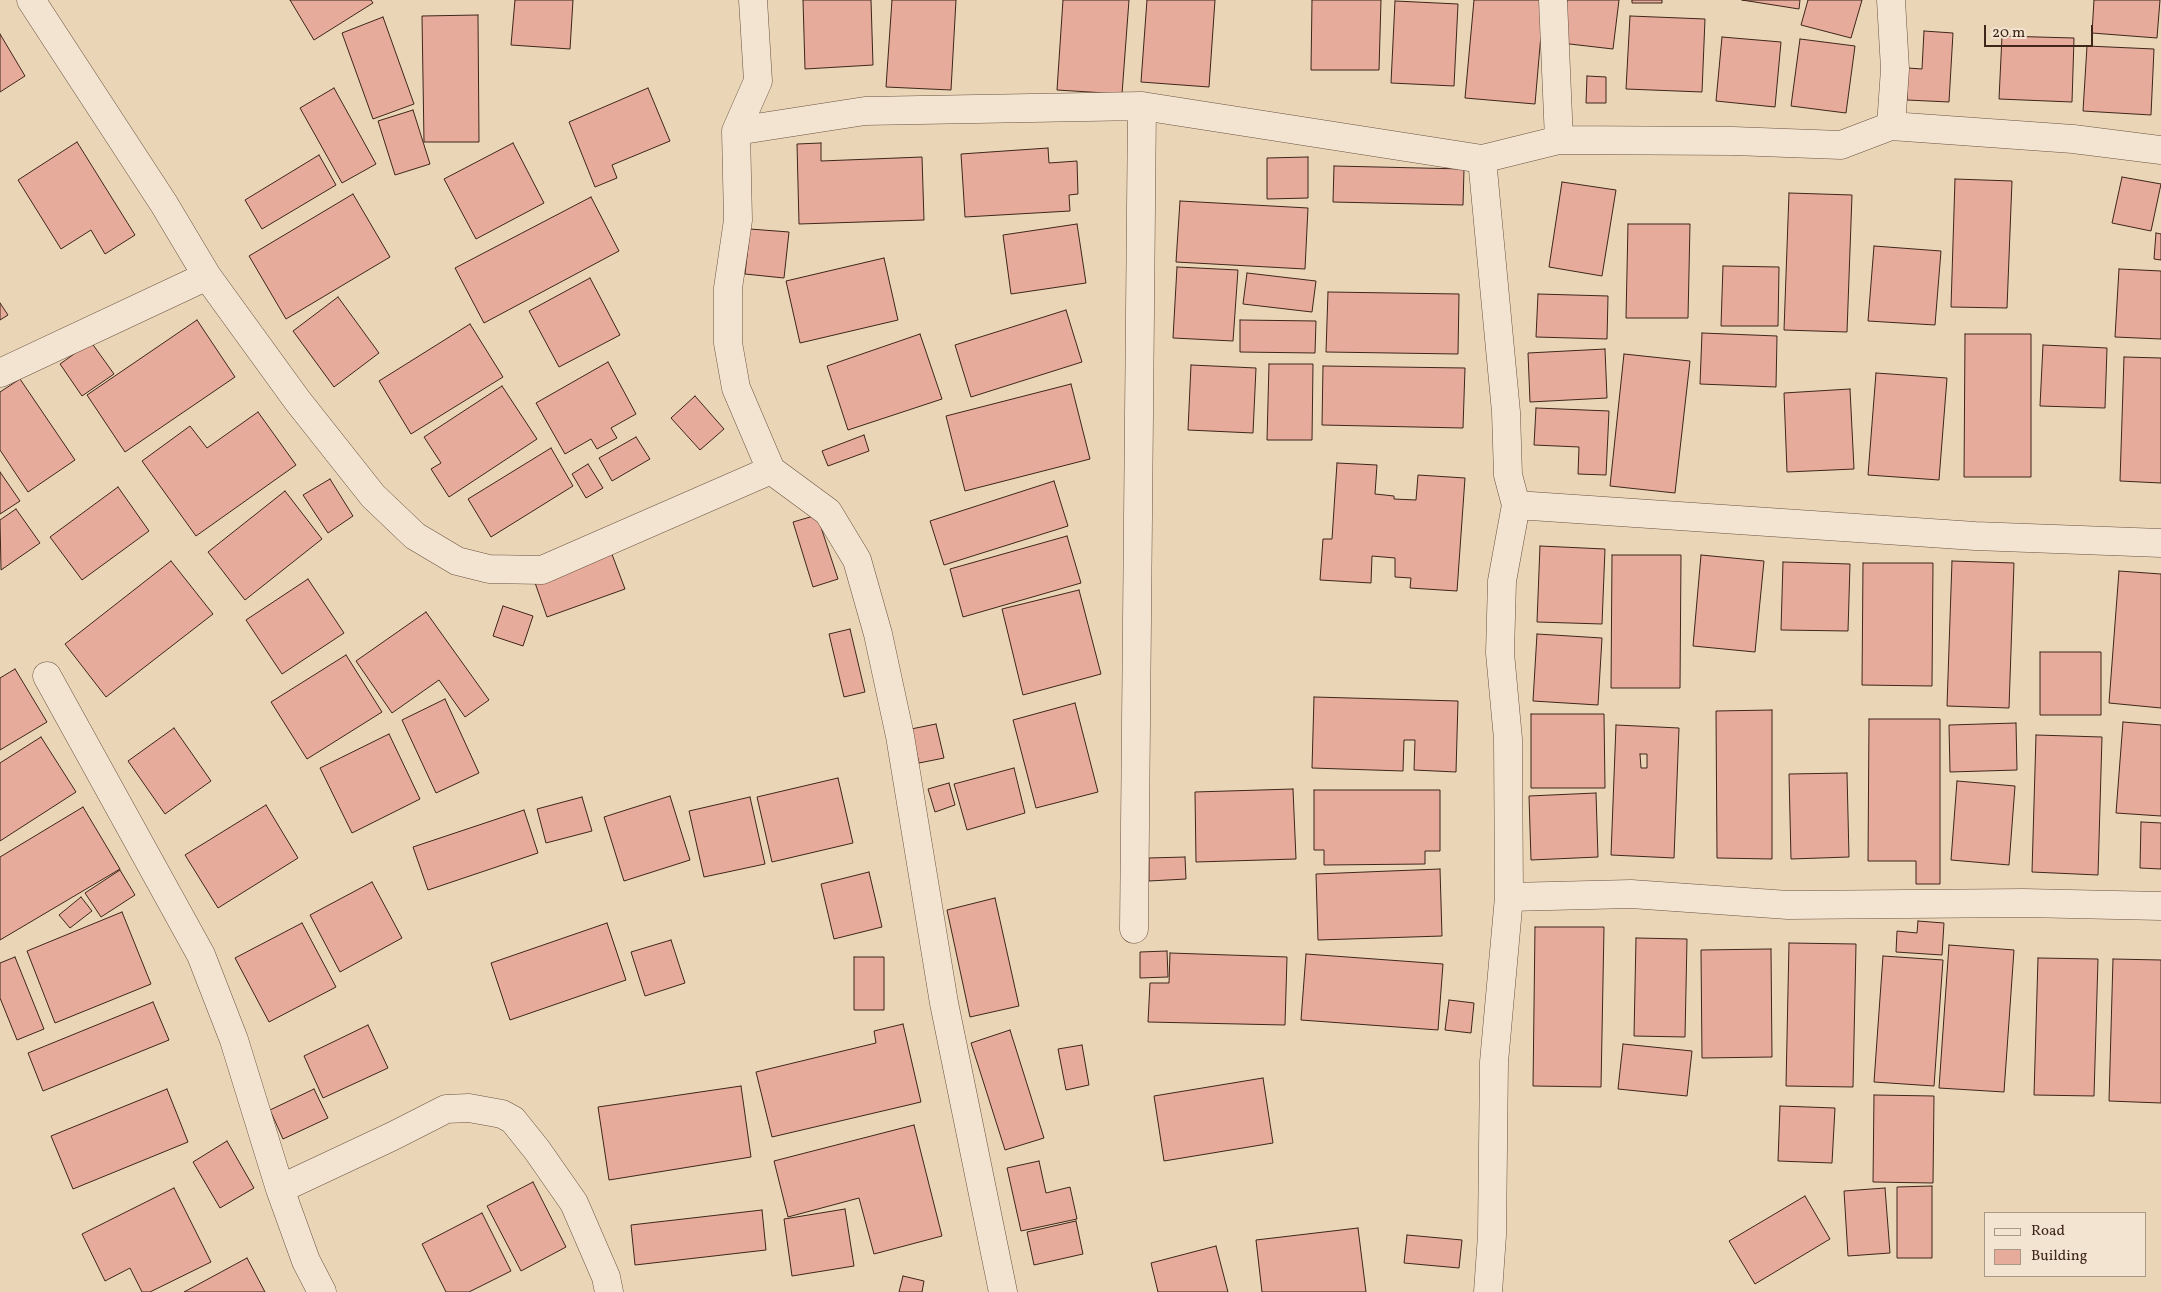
<!DOCTYPE html>
<html>
<head>
<meta charset="utf-8">
<style>
  body { margin:0 }
  #map { position:relative; width:2161px; height:1292px; overflow:hidden; background:#ebd5b7; font-family:Vollkorn,serif }
  canvas { display:block }
  .legend { position:absolute; left:1984px; top:1212px; width:162px; height:65px; box-sizing:border-box; background:#f2e4d0; border:1px solid #aa9887; margin:0; padding:6px 9px; list-style:none; font-size:15px; color:#3e261a }
  .legend li { display:flex; align-items:center; gap:10px; height:25px }
  .legend b { width:25px; border:1px solid #aa9887 }
  .scale { position:absolute; left:1984px; top:25px; width:109px; height:22px; box-sizing:border-box; border:2px solid #3e261a; border-top:0; padding-left:6px; font-size:15px; line-height:18px; white-space:nowrap; color:#3e261a; -webkit-text-stroke:4px #f2e4d0; paint-order:stroke }
</style>
</head>
<body>
<div id="map">
<canvas width="2161" height="1292"></canvas>
<ul class="legend">
<li><b style="height:6px;background:#f2e4d0"></b>Road</li>
<li><b style="height:14px;background:#e6ab9a"></b>Building</li>
</ul>
<div class="scale">20 m</div>
</div>
<script>
const context = document.querySelector('canvas').getContext('2d');
context.lineJoin = 'round';
function paint(path, color) { context.fillStyle = color; context.fill(path, 'evenodd'); }
const toPath = rows => new Path2D(rows.map(r => 'M' + r).join(''));
function strokePath(path, color, width, dash) { context.strokeStyle = color; context.lineWidth = width; context.lineCap = dash ? 'butt' : 'round'; context.setLineDash(dash || []); context.stroke(path); }
const building = toPath([
  [290,0,371,0,373,3,314,40,290,0],
  [515,0,573,0,570,49,511,45,515,0],
  [803,0,871,0,873,65,805,69,803,0],
  [892,0,956,0,951,90,886,87,892,0],
  [1063,0,1129,0,1122,94,1057,90,1063,0],
  [1147,0,1215,0,1209,87,1141,82,1147,0],
  [1312,0,1381,0,1379,70,1311,70,1312,0],
  [1474,0,1544,0,1535,104,1465,98,1474,0],
  [1567,0,1619,0,1613,49,1561,43,1567,0],
  [1632,0,1662,0,1662,3,1632,3,1632,0],
  [1742,0,1800,0,1799,9,1742,0],
  [1808,0,1862,0,1851,38,1801,25,1808,0],
  [2094,0,2160,0,2157,38,2092,33,2094,0],
  [1395,1,1458,4,1454,86,1391,83,1395,1],
  [478,15,479,142,424,142,422,16,478,15],
  [1630,16,1705,19,1702,92,1626,89,1630,16],
  [383,17,414,104,373,119,342,33,383,17],
  [1924,31,1953,33,1949,102,1907,100,1908,68,1922,69,1924,31],
  [0,34,25,76,0,92,0,34],
  [2002,36,2074,38,2072,102,1999,99,2002,36],
  [1722,37,1781,42,1775,107,1716,101,1722,37],
  [1800,39,1855,46,1846,113,1791,106,1800,39],
  [2087,46,2154,49,2151,115,2083,111,2087,46],
  [1587,76,1606,77,1606,103,1586,103,1587,76],
  [334,88,376,164,342,183,300,108,334,88],
  [648,88,670,141,612,165,617,178,595,187,569,122,648,88],
  [413,110,430,164,395,175,378,121,413,110],
  [77,142,135,235,105,254,91,230,61,249,18,180,77,142],
  [513,143,544,203,476,239,444,179,513,143],
  [821,143,821,161,922,157,924,220,799,224,797,144,821,143],
  [1048,148,1049,163,1077,161,1078,194,1069,195,1070,211,965,217,961,154,1048,148],
  [319,155,336,185,262,229,245,200,319,155],
  [1308,157,1308,198,1267,199,1267,158,1308,157],
  [1334,166,1464,169,1463,205,1333,202,1334,166],
  [2122,177,2161,184,2151,231,2112,223,2122,177],
  [1955,179,2012,181,2007,308,1951,307,1955,179],
  [1562,182,1616,190,1602,276,1549,267,1562,182],
  [1789,193,1852,195,1847,332,1784,330,1789,193],
  [353,194,390,257,286,319,249,256,353,194],
  [591,197,619,251,484,323,455,268,591,197],
  [1180,201,1308,208,1305,269,1176,262,1180,201],
  [1077,224,1086,283,1011,294,1003,235,1077,224],
  [1628,224,1690,224,1688,318,1626,318,1628,224],
  [750,229,789,232,784,278,745,274,750,229],
  [2156,233,2161,234,2161,260,2154,259,2156,233],
  [1874,246,1941,251,1935,325,1868,321,1874,246],
  [884,258,898,320,800,343,786,281,884,258],
  [1723,266,1779,267,1778,326,1721,326,1723,266],
  [1177,267,1238,270,1233,341,1173,338,1177,267],
  [2119,269,2161,271,2161,339,2115,337,2119,269],
  [1247,273,1316,281,1312,312,1243,304,1247,273],
  [590,278,620,335,559,367,529,311,590,278],
  [1328,292,1459,294,1458,354,1326,352,1328,292],
  [1538,294,1608,296,1607,339,1536,337,1538,294],
  [338,297,379,353,334,387,293,331,338,297],
  [0,303,8,315,0,320,0,303],
  [1066,310,1082,362,971,397,955,345,1066,310],
  [197,320,235,377,125,452,87,395,197,320],
  [1240,320,1316,321,1315,353,1240,352,1240,320],
  [470,324,503,377,411,434,379,381,470,324],
  [1702,333,1777,336,1776,387,1700,384,1702,333],
  [920,334,942,399,848,430,827,366,920,334],
  [1965,334,2031,334,2031,477,1964,477,1965,334],
  [91,342,114,374,82,396,60,364,91,342],
  [2043,345,2107,348,2105,408,2040,406,2043,345],
  [1605,349,1607,398,1530,402,1528,353,1605,349],
  [1624,354,1690,361,1675,493,1610,486,1624,354],
  [2124,357,2161,358,2161,483,2120,481,2124,357],
  [608,362,636,414,611,428,617,438,597,449,591,439,565,454,536,403,608,362],
  [1269,364,1313,364,1312,440,1267,440,1269,364],
  [1191,365,1256,368,1253,433,1188,430,1191,365],
  [1323,366,1465,368,1463,428,1322,425,1323,366],
  [1876,373,1947,378,1939,480,1868,475,1876,373],
  [20,379,75,460,28,492,0,450,0,392,20,379],
  [1071,384,1090,459,965,491,946,416,1071,384],
  [502,386,537,439,449,497,431,469,441,463,424,437,502,386],
  [1850,389,1854,469,1787,472,1784,393,1850,389],
  [695,396,724,429,700,450,671,418,695,396],
  [1536,408,1609,411,1606,475,1578,474,1579,447,1534,445,1536,408],
  [258,412,296,465,196,536,142,461,190,426,207,448,258,412],
  [864,435,869,451,828,466,822,451,864,435],
  [636,437,650,459,612,481,599,458,636,437],
  [551,448,573,486,491,537,468,499,551,448],
  [1337,463,1377,465,1375,494,1394,496,1394,499,1416,500,1418,475,1465,478,1457,591,1410,588,1411,578,1395,577,1395,558,1372,556,1371,583,1320,580,1323,539,1332,539,1337,463],
  [588,464,603,488,586,498,572,474,588,464],
  [0,472,20,501,0,514,0,472],
  [330,479,353,516,328,533,303,495,330,479],
  [1054,481,1068,526,944,565,930,521,1054,481],
  [118,487,149,531,82,580,50,537,118,487],
  [285,491,322,539,245,600,208,552,285,491],
  [16,509,40,543,1,570,0,520,16,509],
  [817,515,838,579,813,587,793,522,817,515],
  [1067,536,1081,583,963,617,950,569,1067,536],
  [1540,546,1605,549,1602,624,1537,622,1540,546],
  [610,549,625,589,547,617,533,577,610,549],
  [1612,555,1681,555,1680,688,1611,688,1612,555],
  [1701,555,1764,561,1755,652,1693,646,1701,555],
  [171,561,213,614,106,697,65,644,171,561],
  [1952,561,2014,563,2009,708,1947,706,1952,561],
  [1783,562,1850,564,1848,631,1781,630,1783,562],
  [1863,563,1933,563,1932,686,1862,685,1863,563],
  [2119,571,2161,574,2161,708,2109,703,2119,571],
  [308,579,344,633,282,674,246,620,308,579],
  [1079,590,1101,674,1023,695,1002,609,1079,590],
  [503,606,533,616,523,646,493,636,503,606],
  [426,612,489,700,465,717,439,680,392,713,356,661,426,612],
  [850,629,865,692,844,697,829,634,850,629],
  [1537,634,1602,638,1598,705,1533,701,1537,634],
  [2040,652,2101,652,2101,715,2040,715,2040,652],
  [346,655,382,712,307,759,271,702,346,655],
  [15,669,47,722,0,750,0,678,15,669],
  [1314,697,1458,701,1456,772,1414,770,1415,740,1404,740,1403,771,1312,768,1314,697],
  [445,699,479,773,436,793,402,720,445,699],
  [1075,703,1098,792,1036,808,1013,720,1075,703],
  [1772,710,1772,859,1717,858,1716,711,1772,710],
  [1531,714,1604,714,1605,788,1531,788,1531,714],
  [1869,719,1940,719,1940,884,1916,884,1916,861,1868,861,1869,719],
  [2123,722,2161,725,2161,816,2116,813,2123,722],
  [2016,723,2017,770,1950,772,1949,725,2016,723],
  [936,724,944,758,919,763,911,729,936,724],
  [1616,725,1679,728,1674,858,1611,855,1616,725],
  [1640,754,1647,754,1647,768,1641,768,1640,754],
  [174,728,211,781,165,814,128,761,174,728],
  [389,734,420,799,352,833,320,768,389,734],
  [2036,735,2102,737,2098,875,2032,872,2036,735],
  [41,737,76,792,0,841,0,763,41,737],
  [1014,768,1025,813,967,830,954,784,1014,768],
  [1847,773,1849,857,1791,859,1789,774,1847,773],
  [838,778,853,843,772,862,757,797,838,778],
  [1957,781,2015,786,2009,865,1951,860,1957,781],
  [949,783,955,805,935,812,928,789,949,783],
  [1293,789,1296,859,1196,862,1195,792,1293,789],
  [1314,790,1440,790,1440,851,1425,851,1425,864,1324,865,1324,850,1314,850,1314,790],
  [1596,793,1598,857,1531,860,1529,796,1596,793],
  [670,796,690,860,624,881,604,817,670,796],
  [582,797,592,831,546,843,537,809,582,797],
  [750,797,765,864,704,877,689,811,750,797],
  [266,805,298,858,218,908,185,855,266,805],
  [83,807,120,869,0,940,0,857,83,807],
  [524,810,538,853,428,890,413,847,524,810],
  [2141,822,2161,823,2161,869,2140,868,2141,822],
  [1185,857,1186,879,1149,881,1149,858,1185,857],
  [1440,869,1442,936,1318,940,1316,874,1440,869],
  [120,870,135,895,101,917,85,893,120,870],
  [869,872,882,927,834,939,821,884,869,872],
  [372,882,402,938,340,972,310,915,372,882],
  [81,897,92,911,70,928,59,915,81,897],
  [995,898,1019,1006,970,1017,947,910,995,898],
  [122,912,151,984,55,1023,27,951,122,912],
  [1918,921,1944,923,1942,955,1896,952,1897,931,1917,933,1918,921],
  [302,923,336,987,269,1022,235,958,302,923],
  [607,923,626,980,510,1020,491,963,607,923],
  [1535,927,1604,927,1601,1087,1533,1086,1535,927],
  [1636,938,1687,939,1685,1037,1634,1036,1636,938],
  [671,940,685,983,645,996,631,952,671,940],
  [1789,943,1856,944,1853,1087,1786,1086,1789,943],
  [1949,945,2014,950,2004,1092,1939,1088,1949,945],
  [1771,949,1772,1057,1702,1058,1701,950,1771,949],
  [1167,951,1168,977,1140,978,1140,952,1167,951],
  [1170,953,1287,957,1285,1025,1148,1022,1150,983,1169,983,1170,953],
  [1306,954,1443,964,1438,1030,1301,1020,1306,954],
  [1883,956,1943,960,1934,1086,1874,1082,1883,956],
  [15,957,44,1029,17,1040,0,998,0,963,15,957],
  [854,957,884,957,884,1010,854,1010,854,957],
  [2038,958,2098,959,2094,1096,2034,1095,2038,958],
  [2113,959,2161,960,2161,1103,2109,1101,2113,959],
  [1449,1000,1474,1003,1471,1033,1445,1030,1449,1000],
  [153,1002,169,1040,43,1091,28,1053,153,1002],
  [903,1024,921,1102,772,1137,756,1072,876,1043,874,1031,903,1024],
  [368,1025,388,1068,323,1098,304,1056,368,1025],
  [1010,1030,1044,1138,1005,1150,971,1043,1010,1030],
  [1623,1044,1692,1051,1687,1096,1618,1089,1623,1044],
  [1082,1045,1089,1085,1066,1090,1058,1049,1082,1045],
  [1263,1078,1273,1143,1164,1161,1154,1096,1263,1078],
  [741,1086,751,1157,609,1180,598,1107,741,1086],
  [167,1089,188,1142,73,1189,51,1136,167,1089],
  [314,1089,328,1118,283,1139,270,1110,314,1089],
  [1874,1095,1934,1096,1933,1183,1873,1182,1874,1095],
  [1780,1106,1835,1108,1832,1163,1778,1161,1780,1106],
  [914,1125,942,1236,874,1254,859,1198,788,1217,774,1161,914,1125],
  [227,1141,254,1188,220,1208,193,1162,227,1141],
  [1039,1161,1046,1193,1070,1187,1077,1219,1021,1231,1007,1168,1039,1161],
  [533,1182,566,1247,521,1271,487,1206,533,1182],
  [1932,1186,1932,1258,1897,1258,1897,1187,1932,1186],
  [174,1188,211,1262,150,1292,142,1292,130,1268,105,1281,82,1234,174,1188],
  [1885,1188,1890,1253,1848,1256,1844,1191,1885,1188],
  [1805,1196,1830,1239,1755,1284,1729,1241,1805,1196],
  [845,1209,854,1266,792,1276,784,1219,845,1209],
  [762,1210,766,1250,635,1265,631,1225,762,1210],
  [482,1213,511,1271,469,1292,446,1292,422,1244,482,1213],
  [1076,1221,1083,1254,1034,1265,1027,1232,1076,1221],
  [1358,1228,1366,1292,1262,1292,1256,1240,1358,1228],
  [1407,1235,1462,1240,1459,1268,1404,1263,1407,1235],
  [1216,1246,1228,1292,1158,1292,1151,1263,1216,1246],
  [247,1258,265,1292,184,1292,247,1258],
  [903,1276,924,1281,922,1292,899,1292,903,1276]
]);
paint(building, '#e6ab9a');
strokePath(building, '#3e261a', 1);
const street = toPath([
  [31,0,164,204,207,276,297,400,373,496,415,536,457,561,489,569,542,570,771,470],
  [753,0,758,81,736,131,738,220,728,288,728,343,736,388,771,470,828,512,857,560,878,634,900,736,944,1003,1003,1292],
  [1553,0,1559,140],
  [1891,126,2073,139,2161,150],
  [736,131,865,111,1142,106,1482,159,1559,140,1733,141,1841,145,1891,126,1895,69,1891,0],
  [1482,159,1506,412,1508,475,1516,505,1502,581,1500,653,1508,739,1509,897,1494,1062,1492,1235,1488,1292],
  [0,373,207,276],
  [1516,505,1975,536,2161,543],
  [47,676,201,955,234,1040,280,1189,306,1261,322,1292],
  [1509,897,1631,894,1788,905,2024,903,2161,906],
  [1134,929,1142,106],
  [280,1189,393,1136,446,1109,469,1108,502,1114,513,1120,537,1150,574,1203,606,1277,609,1292]
]);
strokePath(street, '#695241', 29);
strokePath(street, '#f2e4d0', 28);
</script>
</body>
</html>
